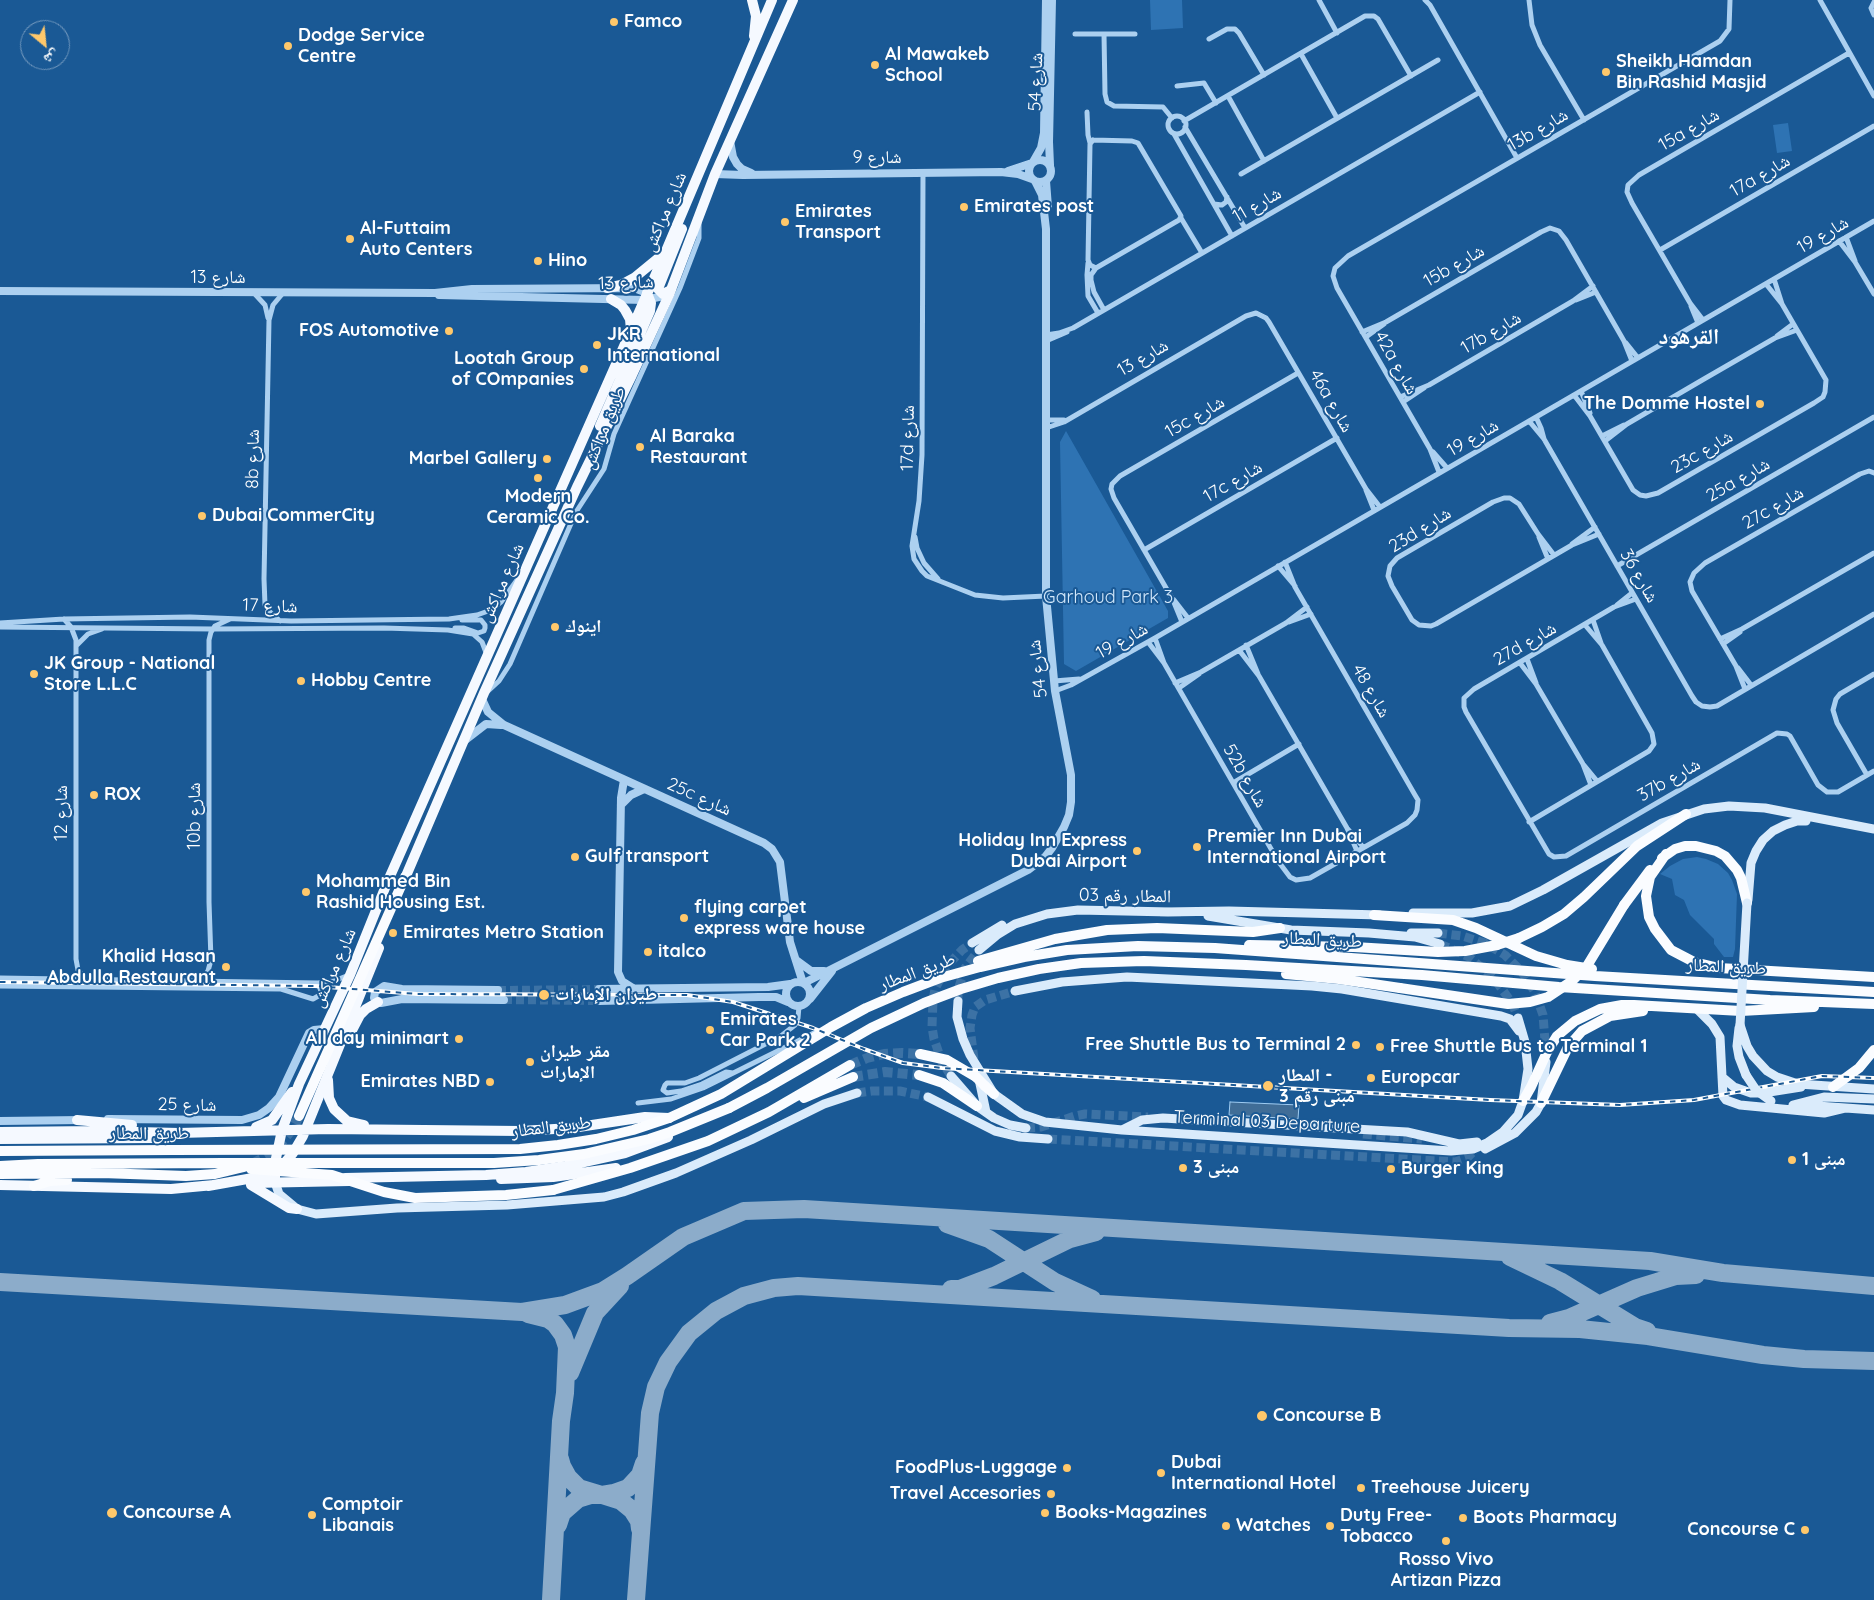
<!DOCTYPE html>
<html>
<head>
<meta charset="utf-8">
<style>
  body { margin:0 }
  #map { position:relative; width:1874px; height:1600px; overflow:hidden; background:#1a5995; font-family:Quicksand,"Noto Naskh Arabic",sans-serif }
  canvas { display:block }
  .north { position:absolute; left:20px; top:20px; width:50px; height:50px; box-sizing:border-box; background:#1a5995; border:1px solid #769bbf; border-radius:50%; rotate:152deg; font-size:14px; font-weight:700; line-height:20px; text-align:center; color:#fff }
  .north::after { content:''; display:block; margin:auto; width:18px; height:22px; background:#ffc86b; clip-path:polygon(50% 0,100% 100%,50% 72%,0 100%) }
</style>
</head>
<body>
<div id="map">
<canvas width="1874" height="1600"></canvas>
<div class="north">ش</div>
</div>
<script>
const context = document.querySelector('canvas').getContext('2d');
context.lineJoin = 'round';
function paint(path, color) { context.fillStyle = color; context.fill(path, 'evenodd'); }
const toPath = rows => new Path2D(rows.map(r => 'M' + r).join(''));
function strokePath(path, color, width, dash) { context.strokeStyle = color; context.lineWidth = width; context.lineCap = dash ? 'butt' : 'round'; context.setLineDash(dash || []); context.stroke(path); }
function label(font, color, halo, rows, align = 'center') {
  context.font = font + ' Quicksand,"Noto Naskh Arabic",sans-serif'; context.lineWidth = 4; context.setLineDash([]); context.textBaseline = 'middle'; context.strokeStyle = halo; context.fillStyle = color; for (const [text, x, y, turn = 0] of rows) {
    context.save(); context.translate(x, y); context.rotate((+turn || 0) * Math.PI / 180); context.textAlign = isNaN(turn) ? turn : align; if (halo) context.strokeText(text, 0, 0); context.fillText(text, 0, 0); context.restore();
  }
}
paint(toPath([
  [1150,0,1182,0,1183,28,1151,30],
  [1788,123,1792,151,1777,153,1773,125],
  [1066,431,1168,611,1168,618,1076,671,1064,664,1060,442],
  [1697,857,1706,859,1718,864,1728,873,1732,880,1737,894,1735,949,1733,957,1724,957,1714,944,1714,939,1690,915,1684,900,1675,895,1672,879,1660,874,1670,866,1683,859]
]), '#2e73b3');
const water = toPath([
  [1230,1102,1299,1105,1298,1119,1229,1115,1230,1102]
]);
paint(water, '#406d97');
strokePath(water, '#9fccf2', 1);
strokePath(toPath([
  [947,1224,989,1239,1055,1282,1092,1299],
  [1510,1257,1560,1281,1635,1327,1647,1331],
  [0,1282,522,1312,565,1305,603,1291,627,1276,683,1237,744,1211,804,1209,1650,1261,1723,1273,1874,1286],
  [951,1289,960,1289,994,1276,1070,1239,1096,1232],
  [528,1314,548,1319,555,1324,563,1335,567,1347,565,1393,561,1421,551,1600],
  [1550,1323,1569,1318,1637,1288,1676,1276,1696,1275],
  [570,1373,595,1313,620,1286],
  [560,1459,562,1466,568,1477,579,1488,602,1495,614,1493,628,1488,640,1475,644,1463],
  [558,1525,562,1513,578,1499,591,1495,602,1495,621,1501,632,1510,639,1521,640,1529],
  [636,1600,650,1413,656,1387,668,1362,689,1333,716,1311,744,1296,774,1288,798,1286,1509,1328,1580,1329,1648,1336,1763,1355,1804,1359,1874,1361]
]), '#8cacca', 18);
strokePath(toPath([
  [498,990,599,989],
  [504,1000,599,1001]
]), '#3c72a5', 8, [8, 4]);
strokePath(toPath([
  [1438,933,1462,936,1485,943,1505,955,1522,972,1535,992,1543,1015,1546,1054],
  [1440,944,1469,957,1493,977,1512,1003,1518,1018],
  [958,1001,958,990,965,968,979,950],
  [974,1059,970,1028,972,1015,975,1007,985,1000,1015,991],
  [951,1076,942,1062,934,1039,932,1027,933,1000,935,989,946,967,962,950,972,943],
  [857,1093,872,1091,900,1091,928,1097],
  [1026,1128,1041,1127,1075,1116,1085,1114,1148,1117],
  [1363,1134,1422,1139],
  [1048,1139,1455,1162,1467,1158,1473,1152]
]), '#3c72a5', 9, [9, 4.5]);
strokePath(toPath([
  [850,1065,867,1058,884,1054,902,1053,920,1054],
  [853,1077,885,1072,919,1075],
  [252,1164,267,1156,277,1148,293,1128,299,1116]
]), '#3c72a5', 10, [10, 5]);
strokePath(toPath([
  [1319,0,1337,33],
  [1425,0,1430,5,1517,158],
  [1529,0,1532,25,1540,45,1584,120],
  [1820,0,1874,96],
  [1874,2,1871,8,1874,15],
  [1075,34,1135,34],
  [1104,34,1105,94,1107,102,1114,106,1163,107,1172,118],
  [1209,39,1227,29,1235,29,1239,33,1264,75],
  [1301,54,1337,118],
  [1177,86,1204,83,1216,103],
  [1228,96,1264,161],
  [1087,112,1088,135,1090,143],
  '1168 125a9 9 0 1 1 18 0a9 9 0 1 1-18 0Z',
  [1184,121,1365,16,1374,16,1378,19,1411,76],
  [1185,127,1245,228],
  [1174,134,1232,236],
  [1093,140,1132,141,1138,143,1181,216,1179,220,1096,268,1090,265,1088,260,1090,144,1093,140],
  [923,173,922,455,919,501,912,546,914,559,922,571,927,576,975,595,1003,598,1046,596],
  [1241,174,1438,60],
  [1214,204,1222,205,1226,202,1227,197],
  [1181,218,1202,253],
  [1846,237,1855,261],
  [1839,241,1855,262,1874,294],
  [1660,250,1874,126],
  [1088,263,1087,275,1088,296,1098,313],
  [1096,268,1091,275,1091,280,1094,292,1104,310],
  [1766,284,1782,304],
  [254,293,265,305,268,318],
  [1576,300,1596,292],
  [1691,306,1698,323],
  [1703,320,1690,303,1632,203,1627,192,1628,185,1639,175,1849,53],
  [1362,332,1386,322,1541,232,1550,228,1559,231,1566,240,1624,341,1632,361],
  [1046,335,1059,333,1073,328,1480,92],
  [1777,336,1793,324],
  [1366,337,1384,324],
  [1046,341,1067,332],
  [1626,343,1638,358],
  [1581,391,1590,413],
  [1574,395,1590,416,1633,490,1640,495,1646,496,1658,493,1814,403,1823,397,1825,392,1826,380,1782,304,1774,279],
  [1400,397,1429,385,1573,301,1593,286],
  [1403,402,1424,388],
  [1536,417,1541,428,1544,439],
  [1046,420,1064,420],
  [1529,421,1544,439,1692,696,1696,702,1702,706,1710,707,1717,706,1874,614],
  [1046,428,1064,422,1246,316,1256,313,1266,318,1269,322,1366,489,1380,507],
  [1602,436,1624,425],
  [1605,441,1627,424,1704,379,1775,338,1797,330],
  [1433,452,1447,468],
  [1439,472,1430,449,1337,288,1333,276,1335,268,1348,256,1720,41,1729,29,1730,0],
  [1366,490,1374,510],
  [915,537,917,548,924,563,938,579],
  [1539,537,1548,559],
  [1572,544,1595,527],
  [1144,550,1337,438],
  [1554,555,1538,534,1519,504,1510,498,1504,498,1493,502,1397,558,1390,566,1388,576,1392,586,1412,620,1419,625,1431,626,1436,624,1572,545,1599,534],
  [1278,566,1295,586],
  [1617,566,1874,417],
  [1636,599,1614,607,1474,689,1464,698,1464,707,1466,712,1549,854,1554,857,1566,856,1777,733,1787,734,1790,736,1818,785,1827,792,1838,792,1874,771],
  [1174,600,1188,618],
  [1617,605,1632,593],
  [64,619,71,627,76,640,76,959,78,970,85,978],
  [1593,620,1601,643],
  [280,621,269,611,265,605,264,579,269,320,273,305,283,293],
  [1182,622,1173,600,1114,498,1111,489,1112,484,1120,476,1298,373],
  [1289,622,1311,614],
  [0,623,64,619,190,617,291,621,449,619,477,615,491,610,501,602,517,580],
  [0,627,213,629,384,628,448,630,473,634,482,642,487,655],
  [455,628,464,628,478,633,484,631,485,628,485,625,481,620,462,620],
  [1155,638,1164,663],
  [1720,639,1742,629,1874,553],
  [1148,642,1164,663,1278,861,1290,877,1296,880,1310,878,1407,823,1415,815,1417,810,1418,800,1415,795,1295,587,1285,562],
  [1723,644,1740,632],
  [77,645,88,634,102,629],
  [1246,645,1258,674],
  [1239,650,1259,676,1347,828,1363,847],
  [1527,659,1536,683],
  [1520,663,1536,684,1583,764,1597,781],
  [1738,668,1751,685],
  [1054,681,1079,679],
  [1175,683,1201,672,1286,623,1307,607],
  [1179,688,1199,674],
  [1745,689,1736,666,1692,591,1690,582,1694,573,1705,563,1860,474,1869,471,1874,473],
  [1055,691,1071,685,1155,638,1874,221],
  [487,692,499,681,510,664,576,512,604,469,614,434,680,288,699,238,699,223],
  [1583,764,1591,785],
  [1867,775,1837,723,1833,710,1836,699,1840,694,1874,674],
  [1233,783,1299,744],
  [1529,822,1649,751,1654,744,1652,733,1602,645,1585,625],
  [1347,828,1357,851],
  [0,978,318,983,334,981,349,975],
  [202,980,208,971,211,960,209,902,209,640,211,632,215,626,230,619],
  [0,986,281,989,313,999,320,995,321,991,318,983],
  [733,1073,726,1072,702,1084,681,1091,667,1093,663,1090,665,1085,667,1083,685,1083,699,1078,781,1036,795,1025,798,1018,799,1006],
  [638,1103,671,1099,703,1088,816,1032]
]), '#acd0f0', 5);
strokePath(toPath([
  [730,141,733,157,737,164,742,169,751,173],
  '1029 171a11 11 0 1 1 22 0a11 11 0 1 1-22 0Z',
  [1033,162,1041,148,1044,133,1046,0],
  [1050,165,1049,142,1052,0],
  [1008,171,1032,163],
  [715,174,743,175,1001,172,1018,174,1032,179],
  [1046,181,1048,207],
  [0,291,435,293,472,289,634,288,647,293],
  [439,295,644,300,669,295],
  [482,699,488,712,504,725,764,843,772,849,780,862,790,942,803,983],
  [464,741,486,724,501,725],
  [624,780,621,798,618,972,622,981,633,988],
  [621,805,631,795,644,789],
  [796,960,811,971,824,971],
  '786 994a12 12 0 1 1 24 0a12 12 0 1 1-24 0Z',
  [804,983,1028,870,1045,857,1052,848,1064,827,1069,815,1071,802,1071,775,1055,691,1046,596,1046,229,1042,195,1035,181],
  [599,989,768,987,790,984],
  [498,990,402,989,384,986,375,992,374,998,378,1002,381,1003,402,999,504,1000],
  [810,999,832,971],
  [599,1001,759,997,776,997,788,1002],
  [108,1119,242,1120,259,1115,269,1108,279,1097,309,1033,314,1030,324,1029],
  [0,1121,82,1120]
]), '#acd0f0', 8);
strokePath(toPath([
  [1748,900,1751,863,1756,851,1763,840,1773,831,1785,825,1797,821,1806,821],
  [1165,912,1229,911,1380,915],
  [1413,913,1472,913,1510,906,1543,890,1662,823,1704,809,1729,806,1765,808,1874,829],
  [1208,916,1291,930,1369,933,1415,937,1440,944],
  [1411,933,1438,933],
  [972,943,1002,925],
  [979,950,997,935,1015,924,1047,914,1078,910,1171,912],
  [1015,991,1062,982,1127,977,1312,986,1342,989,1501,1016,1510,1019,1519,1031],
  [958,1001,957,1017,963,1039,970,1055,994,1094,1022,1114,1045,1122,1122,1130,1451,1151,1473,1149,1487,1143,1503,1132,1518,1115,1523,1101,1528,1069,1525,1042,1518,1018],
  [1698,1010,1712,1024,1720,1037,1723,1096,1726,1100,1740,1105,1824,1113,1845,1108],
  [1740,1025,1747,1046,1753,1056,1767,1071,1777,1077,1798,1084,1874,1089],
  [1739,1028,1737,1046,1739,1057,1746,1075],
  [951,1076,977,1106,994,1118,1010,1125,1026,1128],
  [1722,1077,1734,1087,1751,1093,1763,1093,1801,1087],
  [979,1079,986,1112],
  [928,1097,995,1131,1020,1137,1048,1139],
  [1793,1105,1824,1097,1874,1099],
  [1803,1105,1874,1110],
  [1122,1130,1142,1120,1163,1118,1407,1132,1459,1144,1477,1142],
  [1485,1149,1515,1133,1536,1112,1541,1103,1546,1062],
  [275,1182,279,1194,297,1209,316,1214,397,1208,507,1205,604,1197,623,1192,676,1173,751,1140,824,1104,857,1093]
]), '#daebfb', 9);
strokePath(toPath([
  [752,0,756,16,754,36],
  [607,288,621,285,634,278,662,255],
  [671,290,663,294,658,289,682,229],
  [611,299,621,305,625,310,630,319,631,330],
  [600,426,650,311,651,303,647,293],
  [403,883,484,693,577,487,632,375,669,295,715,174,793,0],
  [347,1040,360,1015,366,1009,378,1002],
  [328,1080,329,1098,334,1109,347,1121,364,1125],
  [77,1120,132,1125],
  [256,1127,272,1120,292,1092],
  [0,1132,96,1131,179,1133,328,1129,520,1131,572,1128,645,1117,669,1118],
  [0,1139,153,1138],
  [345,1178,486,1175,526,1172,566,1166,625,1153,668,1137],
  [501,1179,553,1177,616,1168],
  [275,1182,275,1163,282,1130,299,1084,350,975,387,883,666,251,772,0],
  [253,1183,349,1181],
  [0,1185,171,1189,214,1185],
  [251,1185,289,1208,297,1209],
  [208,1186,264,1176,283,1165,293,1153,303,1136,379,948]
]), '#f5f9ff', 10);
strokePath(toPath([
  [1666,854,1650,877,1646,896,1649,917,1655,929,1671,950,1694,962,1719,968,1874,977],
  [1662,858,1675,849,1685,846,1696,846,1716,851,1725,856,1737,870,1741,878,1747,903],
  [1624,905,1650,870],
  [1374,915,1453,920,1476,928,1536,956,1567,965,1592,969],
  [1519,938,1542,927,1564,914,1584,897,1637,846,1686,814],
  [1249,945,1354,947,1438,952,1465,951,1497,945],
  [978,961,1055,939,1107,930,1157,928,1253,932,1280,928],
  [1286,974,1339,979,1400,988],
  [920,1054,947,1060,976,1077],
  [919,1075,943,1083,977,1106],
  [985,1086,994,1094],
  [1833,1087,1859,1068,1874,1050],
  [804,1098,853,1077],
  [1523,1101,1531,1087,1547,1052,1557,1036,1575,1021,1600,1009,1622,1005,1634,1005,1741,1011,1814,1007],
  [1541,1103,1568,1047,1582,1031,1610,1016,1643,1011],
  [729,1108,767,1088,871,1028,924,1003,961,989,998,978,1039,969,1081,963,1144,961,1246,965,1422,975,1559,987,1770,1000,1874,1004],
  [299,1116,405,877],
  [669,1118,721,1094,831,1027,866,1008,903,992,940,978,980,967,1024,957,1067,950,1138,946,1215,948,1595,976,1874,992],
  [0,1151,172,1150],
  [0,1166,38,1164,225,1163],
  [0,1174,102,1173,186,1176,215,1174,244,1167],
  [34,1186,50,1181,67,1180],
  [553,1190,630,1168,708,1141,769,1112,850,1065]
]), '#fafcff', 10);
const rail = toPath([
  [0,982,315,986,417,994,687,995,733,1002,813,1028,864,1049,903,1063,942,1068,1490,1100,1620,1105,1694,1100,1822,1076,1874,1078]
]);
strokePath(rail, '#fff', 4);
strokePath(rail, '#1a5995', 2, [5.5]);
strokePath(toPath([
  [1740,1025,1747,903],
  [1746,1075,1756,1090,1771,1101]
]), '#daebfb', 9);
strokePath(toPath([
  [1497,945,1519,938],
  [1400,988,1508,1004,1530,1002,1548,997,1572,981,1587,966,1624,905],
  [976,1077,985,1086],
  [172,1150,520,1149,558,1145,596,1139,633,1130,669,1118],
  [225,1163,494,1163,539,1160,584,1154,649,1139,670,1132,729,1108],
  [251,1169,332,1175,384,1192,415,1198,506,1195,553,1190]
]), '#fafcff', 10);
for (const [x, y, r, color] of [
  [614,22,5,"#ffc86b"],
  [288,46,5,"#ffc86b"],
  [875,65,5,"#ffc86b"],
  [1606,72,5,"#ffc86b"],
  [964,207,5,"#ffc86b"],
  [785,222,5,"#ffc86b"],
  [350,239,5,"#ffc86b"],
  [538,261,5,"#ffc86b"],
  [449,331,5,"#ffc86b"],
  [597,345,5,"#ffc86b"],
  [584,369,5,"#ffc86b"],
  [1760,404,5,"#ffc86b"],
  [640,447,5,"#ffc86b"],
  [547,459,5,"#ffc86b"],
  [538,478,5,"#ffc86b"],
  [202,516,5,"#ffc86b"],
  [555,627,5,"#ffc86b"],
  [34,674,5,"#ffc86b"],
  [301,681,5,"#ffc86b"],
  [94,795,5,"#ffc86b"],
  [1197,847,5,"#ffc86b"],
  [1137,851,5,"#ffc86b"],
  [575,857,5,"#ffc86b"],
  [306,892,5,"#ffc86b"],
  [684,918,5,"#ffc86b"],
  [393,933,5,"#ffc86b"],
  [648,952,5,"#ffc86b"],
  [226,967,5,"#ffc86b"],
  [544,995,6,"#ffc86b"],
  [710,1030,5,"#ffc86b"],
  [459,1039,5,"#ffc86b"],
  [1356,1045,5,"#ffc86b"],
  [1380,1047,5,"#ffc86b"],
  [530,1062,5,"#ffc86b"],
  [1371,1078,5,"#ffc86b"],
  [490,1082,5,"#ffc86b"],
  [1268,1086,6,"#ffc86b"],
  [1792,1160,5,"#ffc86b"],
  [1183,1168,5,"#ffc86b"],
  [1391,1169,5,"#ffc86b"],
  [1262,1416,6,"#ffc86b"],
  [1067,1468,5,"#ffc86b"],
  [1161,1473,5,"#ffc86b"],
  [1361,1488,5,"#ffc86b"],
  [1051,1494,5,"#ffc86b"],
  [112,1513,6,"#ffc86b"],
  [1045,1513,5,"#ffc86b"],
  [312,1515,5,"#ffc86b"],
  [1463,1518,5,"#ffc86b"],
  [1226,1526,5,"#ffc86b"],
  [1330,1526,5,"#ffc86b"],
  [1805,1530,5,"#ffc86b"],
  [1446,1541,5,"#ffc86b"]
]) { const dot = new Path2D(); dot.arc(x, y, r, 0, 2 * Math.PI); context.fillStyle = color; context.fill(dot); strokePath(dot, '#1a5995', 2); }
label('bold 18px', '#fff', '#1a5995', [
  ["Famco",624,22],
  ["Dodge Service",298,36],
  ["Centre",298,57],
  ["Al Mawakeb",885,55],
  ["School",885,76],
  ["Sheikh Hamdan",1616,62],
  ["Bin Rashid Masjid",1616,83],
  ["Emirates post",974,207],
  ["Emirates",795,212],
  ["Transport",795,233],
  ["Al-Futtaim",360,229],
  ["Auto Centers",360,250],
  ["Hino",548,261],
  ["FOS Automotive",439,331,"right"],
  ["JKR",607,335],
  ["International",607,356],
  ["Lootah Group",574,359,"right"],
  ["of COmpanies",574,380,"right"],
  ["The Domme Hostel",1750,404,"right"],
  ["Al Baraka",650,437],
  ["Restaurant",650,458],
  ["Marbel Gallery",537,459,"right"],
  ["Modern",538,497,"center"],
  ["Ceramic Co.",538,518,"center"],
  ["Dubai CommerCity",212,516],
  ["اينوك",565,627],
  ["JK Group - National",44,664],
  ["Store L.L.C",44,685],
  ["Hobby Centre",311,681],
  ["ROX",104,795],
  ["Premier Inn Dubai",1207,837],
  ["International Airport",1207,858],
  ["Holiday Inn Express",1127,841,"right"],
  ["Dubai Airport",1127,862,"right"],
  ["Gulf transport",585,857],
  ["Mohammed Bin",316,882],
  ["Rashid Housing Est.",316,903],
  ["flying carpet",694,908],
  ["express ware house",694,929],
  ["Emirates Metro Station",403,933],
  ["italco",658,952],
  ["Khalid Hasan",216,957,"right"],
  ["Abdulla Restaurant",216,978,"right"],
  ["طيران الإمارات",555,995],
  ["Emirates",720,1020],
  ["Car Park 2",720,1041],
  ["All day minimart",449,1039,"right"],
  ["Free Shuttle Bus to Terminal 2",1346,1045,"right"],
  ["Free Shuttle Bus to Terminal 1",1390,1047],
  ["مقر طيران",540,1052],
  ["الإمارات",540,1073],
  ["المطار -",1279,1076],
  ["مبنى رقم 3",1279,1097],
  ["Europcar",1381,1078],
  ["Emirates NBD",480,1082,"right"],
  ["مبنى 1",1802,1160],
  ["مبنى 3",1193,1168],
  ["Burger King",1401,1169],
  ["Concourse B",1273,1416],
  ["Dubai",1171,1463],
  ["International Hotel",1171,1484],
  ["FoodPlus-Luggage",1057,1468,"right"],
  ["Treehouse Juicery",1371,1488],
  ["Travel Accesories",1041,1494,"right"],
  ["Comptoir",322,1505],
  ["Libanais",322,1526],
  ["Concourse A",123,1513],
  ["Books-Magazines",1055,1513],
  ["Duty Free-",1340,1516],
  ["Tobacco",1340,1537],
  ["Boots Pharmacy",1473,1518],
  ["Watches",1236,1526],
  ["Concourse C",1795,1530,"right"],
  ["Rosso Vivo",1446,1560,"center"],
  ["Artizan Pizza",1446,1581,"center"]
], 'left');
label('18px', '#fff', '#1a5995', [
  ["شارع 54",1036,82,-88],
  ["13b شارع",1538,130,-30],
  ["15a شارع",1689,130,-30],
  ["شارع 9",877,158],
  ["17a شارع",1760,176,-30],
  ["شارع 11",1257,205,-30],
  ["شارع مراكش",665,212,-67],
  ["شارع 19",1823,235,-30],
  ["15b شارع",1454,266,-30],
  ["شارع 13",218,278],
  ["شارع 13",626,283,-2],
  ["17b شارع",1491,333,-30],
  ["شارع 13",1143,358,-30],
  ["42a شارع",1396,363,60],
  ["46a شارع",1331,401,60],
  ["15c شارع",1195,417,-30],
  ["طريق مراكش",604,428,-68],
  ["17d شارع",908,438,-89],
  ["شارع 19",1473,438,-30],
  ["23c شارع",1702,452,-30],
  ["8b شارع",253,459,-89],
  ["25a شارع",1738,480,-30],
  ["17c شارع",1233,482,-30],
  ["27c شارع",1773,508,-30],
  ["23d شارع",1420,530,-32],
  ["شارع 36",1639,576,60],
  ["شارع مراكش",502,583,-66],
  ["شارع 17",270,606,2],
  ["شارع 19",1122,641,-29],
  ["27d شارع",1525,644,-30],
  ["شارع 54",1038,669,-97],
  ["شارع 48",1371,691,60],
  ["52b شارع",1245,776,60],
  ["37b شارع",1669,780,-30],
  ["25c شارع",699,797,24],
  ["شارع 12",62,813,-90],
  ["10b شارع",195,816,-90],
  ["المطار رقم 03",1125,896,1],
  ["طريق المطار",1322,940,3],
  ["طريق المطار",1726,967,3],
  ["شارع مراكش",334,968,-66],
  ["طريق المطار",917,972,-20],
  ["شارع 25",187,1105,1],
  ["Terminal 03 Departure",1267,1122,3],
  ["طريق المطار",551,1127,-7],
  ["طريق المطار",149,1134]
]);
label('18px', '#d3e8fb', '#1a5995', [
  ["Garhoud Park 3",1108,598]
]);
label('bold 22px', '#fff', '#1a5995', [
  ["القرهود",1689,337]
]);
</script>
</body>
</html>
